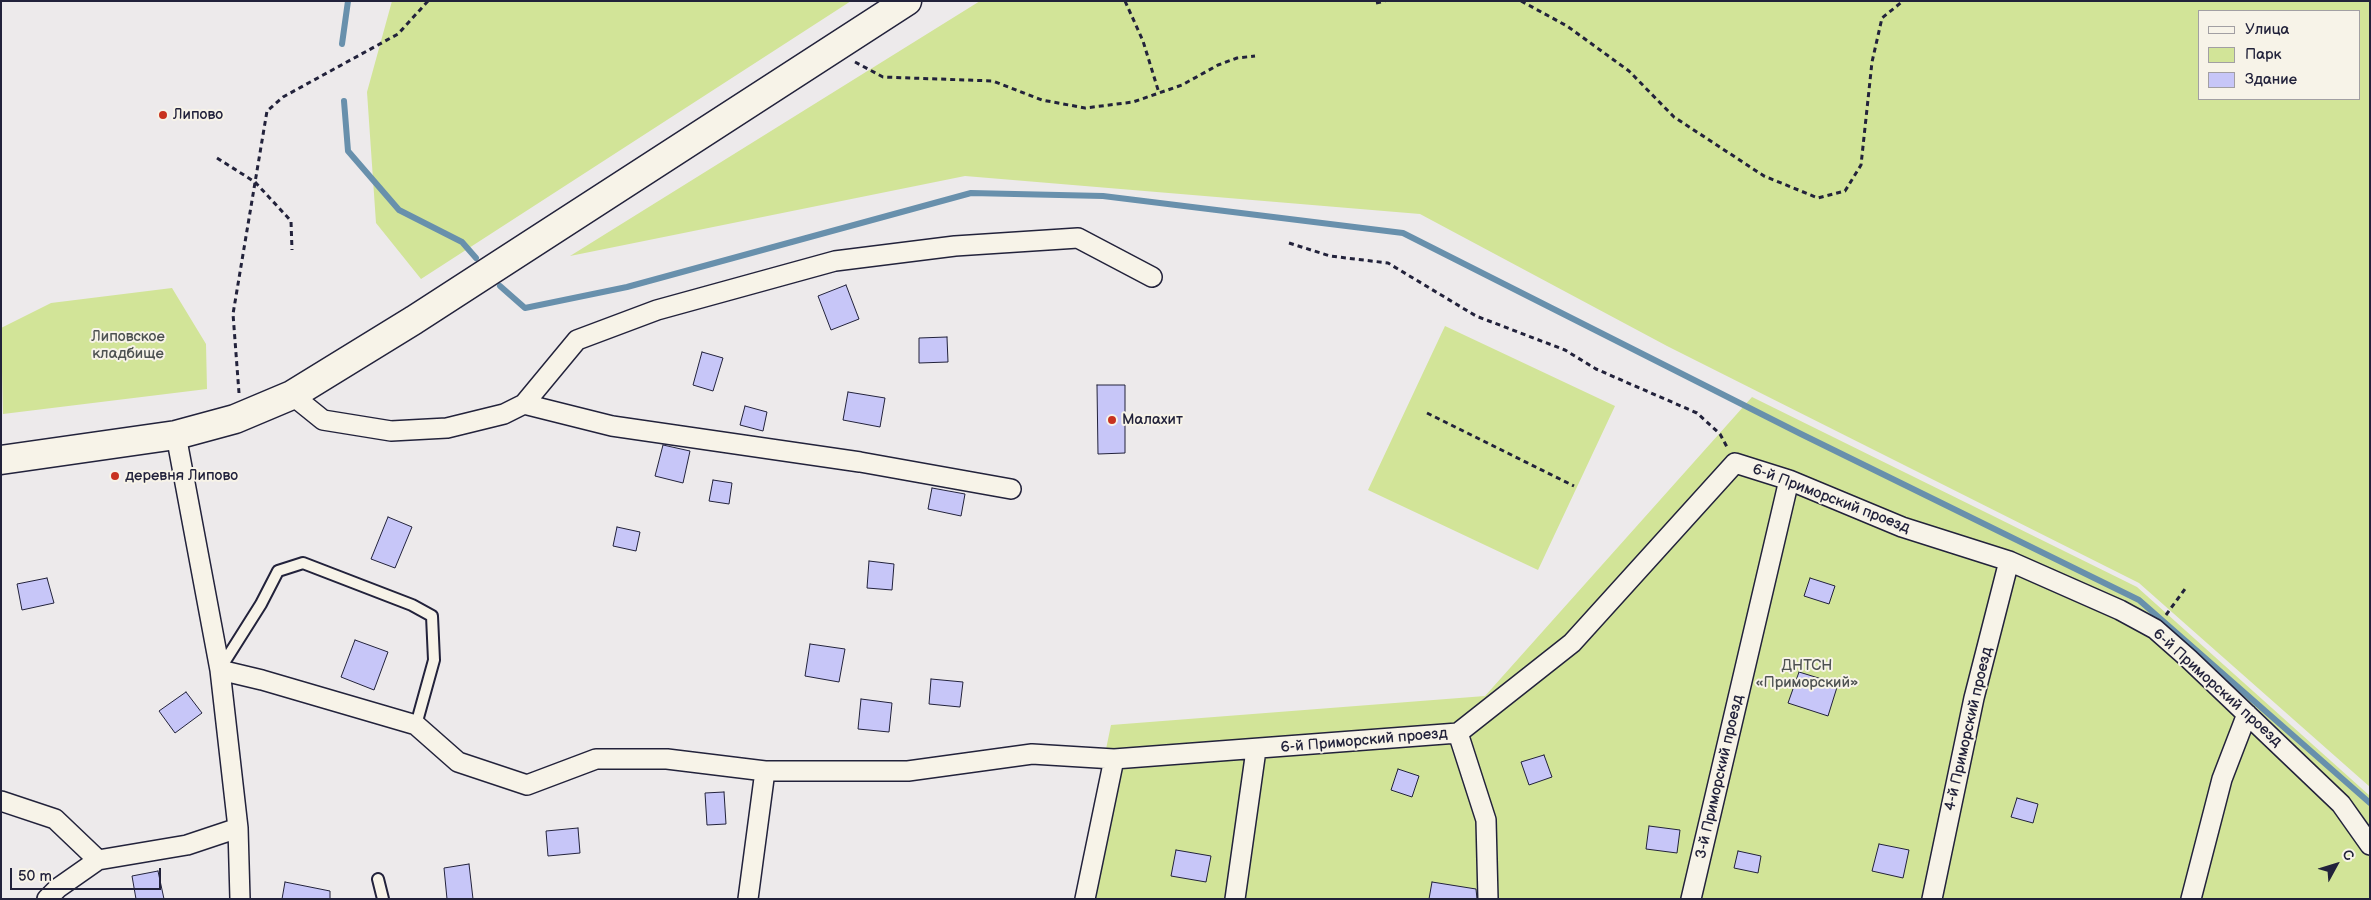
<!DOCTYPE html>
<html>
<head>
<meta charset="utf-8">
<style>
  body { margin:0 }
  #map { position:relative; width:2371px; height:900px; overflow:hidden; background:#edeaeb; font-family:"Balsamiq Sans",sans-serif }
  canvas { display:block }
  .frame { position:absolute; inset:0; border:2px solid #22223b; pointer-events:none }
  .legend { position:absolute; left:2198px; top:10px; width:162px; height:90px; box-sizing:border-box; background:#f7f3e8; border:1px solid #a29fa3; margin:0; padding:6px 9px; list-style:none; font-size:15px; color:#22223b }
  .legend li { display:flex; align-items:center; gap:10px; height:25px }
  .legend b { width:25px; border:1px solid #a29fa3 }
  .north { position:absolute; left:2311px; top:840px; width:50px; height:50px; -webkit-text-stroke:4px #f7f3e8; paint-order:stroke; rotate:51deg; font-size:14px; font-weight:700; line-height:20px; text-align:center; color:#22223b }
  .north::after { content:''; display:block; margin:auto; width:18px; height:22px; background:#22223b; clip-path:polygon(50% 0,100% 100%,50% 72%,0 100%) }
  .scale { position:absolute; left:10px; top:868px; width:151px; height:22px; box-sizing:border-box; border:2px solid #22223b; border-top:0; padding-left:6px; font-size:15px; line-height:18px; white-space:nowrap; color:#22223b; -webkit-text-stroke:4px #f7f3e8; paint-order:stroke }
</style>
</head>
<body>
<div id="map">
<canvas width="2371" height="900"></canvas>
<div class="frame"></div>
<ul class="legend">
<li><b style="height:6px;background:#f7f3e8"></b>Улица</li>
<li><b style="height:14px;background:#d2e498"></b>Парк</li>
<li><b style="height:14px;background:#c7c6f8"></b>Здание</li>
</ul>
<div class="north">С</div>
<div class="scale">50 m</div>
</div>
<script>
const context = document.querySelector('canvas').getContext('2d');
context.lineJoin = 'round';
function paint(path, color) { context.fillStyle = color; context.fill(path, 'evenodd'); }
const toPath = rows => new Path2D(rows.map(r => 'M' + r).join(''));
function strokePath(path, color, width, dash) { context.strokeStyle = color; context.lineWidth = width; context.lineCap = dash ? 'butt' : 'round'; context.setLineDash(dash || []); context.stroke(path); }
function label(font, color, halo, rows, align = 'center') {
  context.font = font + ' "Balsamiq Sans",sans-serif'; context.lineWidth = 4; context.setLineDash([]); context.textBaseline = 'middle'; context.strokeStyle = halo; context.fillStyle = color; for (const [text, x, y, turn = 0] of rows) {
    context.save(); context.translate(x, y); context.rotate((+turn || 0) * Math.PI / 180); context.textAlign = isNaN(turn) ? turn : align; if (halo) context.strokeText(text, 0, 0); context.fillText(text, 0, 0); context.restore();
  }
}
paint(toPath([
  [392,1,851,1,421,279,376,223,367,92],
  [980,1,2370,1,2370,787,2139,583,1667,346,1420,214,965,176,570,256],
  [2200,11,2360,11,2360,99,2200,99],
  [172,288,206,344,207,389,3,414,1,328,51,303],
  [1445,326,1615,406,1538,570,1368,490],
  [1752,397,2137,587,2370,796,2370,899,1075,899,1111,725,1485,696]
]), '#d2e498');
strokePath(toPath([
  [342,44,348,1],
  [344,101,348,151,399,210,462,242,476,258],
  [500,286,525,308,627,287,971,193,1103,196,1403,233,1801,434,2139,600,2370,803]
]), '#6890ac', 6);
const building = toPath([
  [846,285,859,319,831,330,818,296,846,285],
  [947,337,948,362,919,363,919,338,947,337],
  [702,352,723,358,713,391,693,385,702,352],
  [1097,385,1125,385,1125,453,1098,454,1097,385],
  [848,392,885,398,880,427,843,420,848,392],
  [745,406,767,412,763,431,740,425,745,406],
  [663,445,690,451,683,483,655,476,663,445],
  [713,480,732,483,729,504,709,501,713,480],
  [932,488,965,494,961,516,928,509,932,488],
  [388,517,412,527,395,568,371,559,388,517],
  [617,527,640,532,636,551,613,546,617,527],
  [869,561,894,564,892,590,867,588,869,561],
  [47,578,54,603,22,610,17,584,47,578],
  [1810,578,1835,586,1829,604,1804,596,1810,578],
  [355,640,388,652,374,690,341,677,355,640],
  [810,644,845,649,839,682,805,676,810,644],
  [1799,672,1838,684,1828,716,1788,703,1799,672],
  [931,679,963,682,960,707,929,704,931,679],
  [186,692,202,713,175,733,159,711,186,692],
  [861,699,892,703,889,732,858,729,861,699],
  [1544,755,1552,777,1529,785,1521,762,1544,755],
  [1398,769,1419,776,1412,797,1391,790,1398,769],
  [724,792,726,824,707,825,705,793,724,792],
  [2017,798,2038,804,2033,823,2011,817,2017,798],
  [1649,826,1680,830,1677,853,1646,849,1649,826],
  [578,828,580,853,548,856,546,831,578,828],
  [1879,844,1909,850,1903,878,1872,871,1879,844],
  [1176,850,1211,856,1206,882,1171,876,1176,850],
  [1738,851,1761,856,1758,873,1734,868,1738,851],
  [469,864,473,899,447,899,444,868,469,864],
  [158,871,164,899,136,899,132,876,158,871],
  [285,882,330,891,330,899,282,899,285,882],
  [1432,882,1476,889,1477,899,1429,899,1432,882]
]);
paint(building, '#c7c6f8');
strokePath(building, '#22223b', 1);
const service = toPath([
  [220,669,261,604,278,571,303,563,412,605,432,616,434,660,416,725],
  [378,879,383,899]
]);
const minor = toPath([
  [292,395,323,420,391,431,447,428,504,414,524,404,577,340,657,310,835,261,955,246,1078,238,1152,277],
  [524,404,612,426,860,462,1011,489],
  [176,435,220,670,238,828,240,899],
  [220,670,262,680,416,725,458,762,527,785,596,759,667,759,765,771,908,771,1032,754,1114,759,1458,733,1572,643,1735,463,1789,480,1902,527,2009,561,2120,610,2155,629,2189,659,2341,804,2370,845],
  [1458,733,1486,820,1488,899],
  [1,801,55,819,98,860,187,845,238,828],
  [47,899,58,888,98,860],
  [748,899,765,771],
  [1085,899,1114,759],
  [1235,899,1256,750],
  [1691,899,1789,480],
  [1932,899,1974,698,2009,561],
  [2191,899,2222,779,2247,714]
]);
const secondary = toPath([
  [1,460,176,435,235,419,292,395,414,320,907,1]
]);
strokePath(service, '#22223b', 14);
strokePath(minor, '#22223b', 22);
strokePath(secondary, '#22223b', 31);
strokePath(toPath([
  [1125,1,1143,41,1159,93],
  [1521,1,1567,26,1629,71,1674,117,1764,176,1818,198,1845,191,1861,165,1872,62,1882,18,1903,1],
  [1376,3,1385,1],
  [855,62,883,77,993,81,1042,100,1085,108,1133,102,1182,85,1218,65,1237,58,1255,56],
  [217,158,255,182,291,221,292,250],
  [1289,243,1330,256,1388,263,1476,316,1565,350,1596,369,1697,413,1720,434,1727,447],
  [239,393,233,314,267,111,283,97,398,34,428,1],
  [1427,413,1574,486],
  [2166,615,2185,589]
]), '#22223b', 3, [5, 4]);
strokePath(service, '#f7f3e8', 10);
strokePath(minor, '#f7f3e8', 19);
strokePath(secondary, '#f7f3e8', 28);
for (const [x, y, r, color] of [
  [163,115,5,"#c8321e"],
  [1112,420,5,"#c8321e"],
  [115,476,5,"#c8321e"]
]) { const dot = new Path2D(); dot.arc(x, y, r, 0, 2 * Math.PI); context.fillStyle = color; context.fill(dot); strokePath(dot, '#f7f3e8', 2); }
label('15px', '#22223b', '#f7f3e8', [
  ["Липово",173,115],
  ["Малахит",1122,420],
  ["деревня Липово",125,476]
], 'left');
label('15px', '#4e5252', '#f7f3e8', [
  ["Липовское",128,337],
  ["кладбище",128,354],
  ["ДНТСН",1807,666],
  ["«Приморский»",1807,683]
]);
label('15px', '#22223b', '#f7f3e8', [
  ["6-й Приморский проезд",1831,499,21],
  ["6-й Приморский проезд",2217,688,42],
  ["4-й Приморский проезд",1969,729,-77],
  ["6-й Приморский проезд",1364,741,-5],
  ["3-й Приморский проезд",1720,777,-77]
]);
</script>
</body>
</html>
